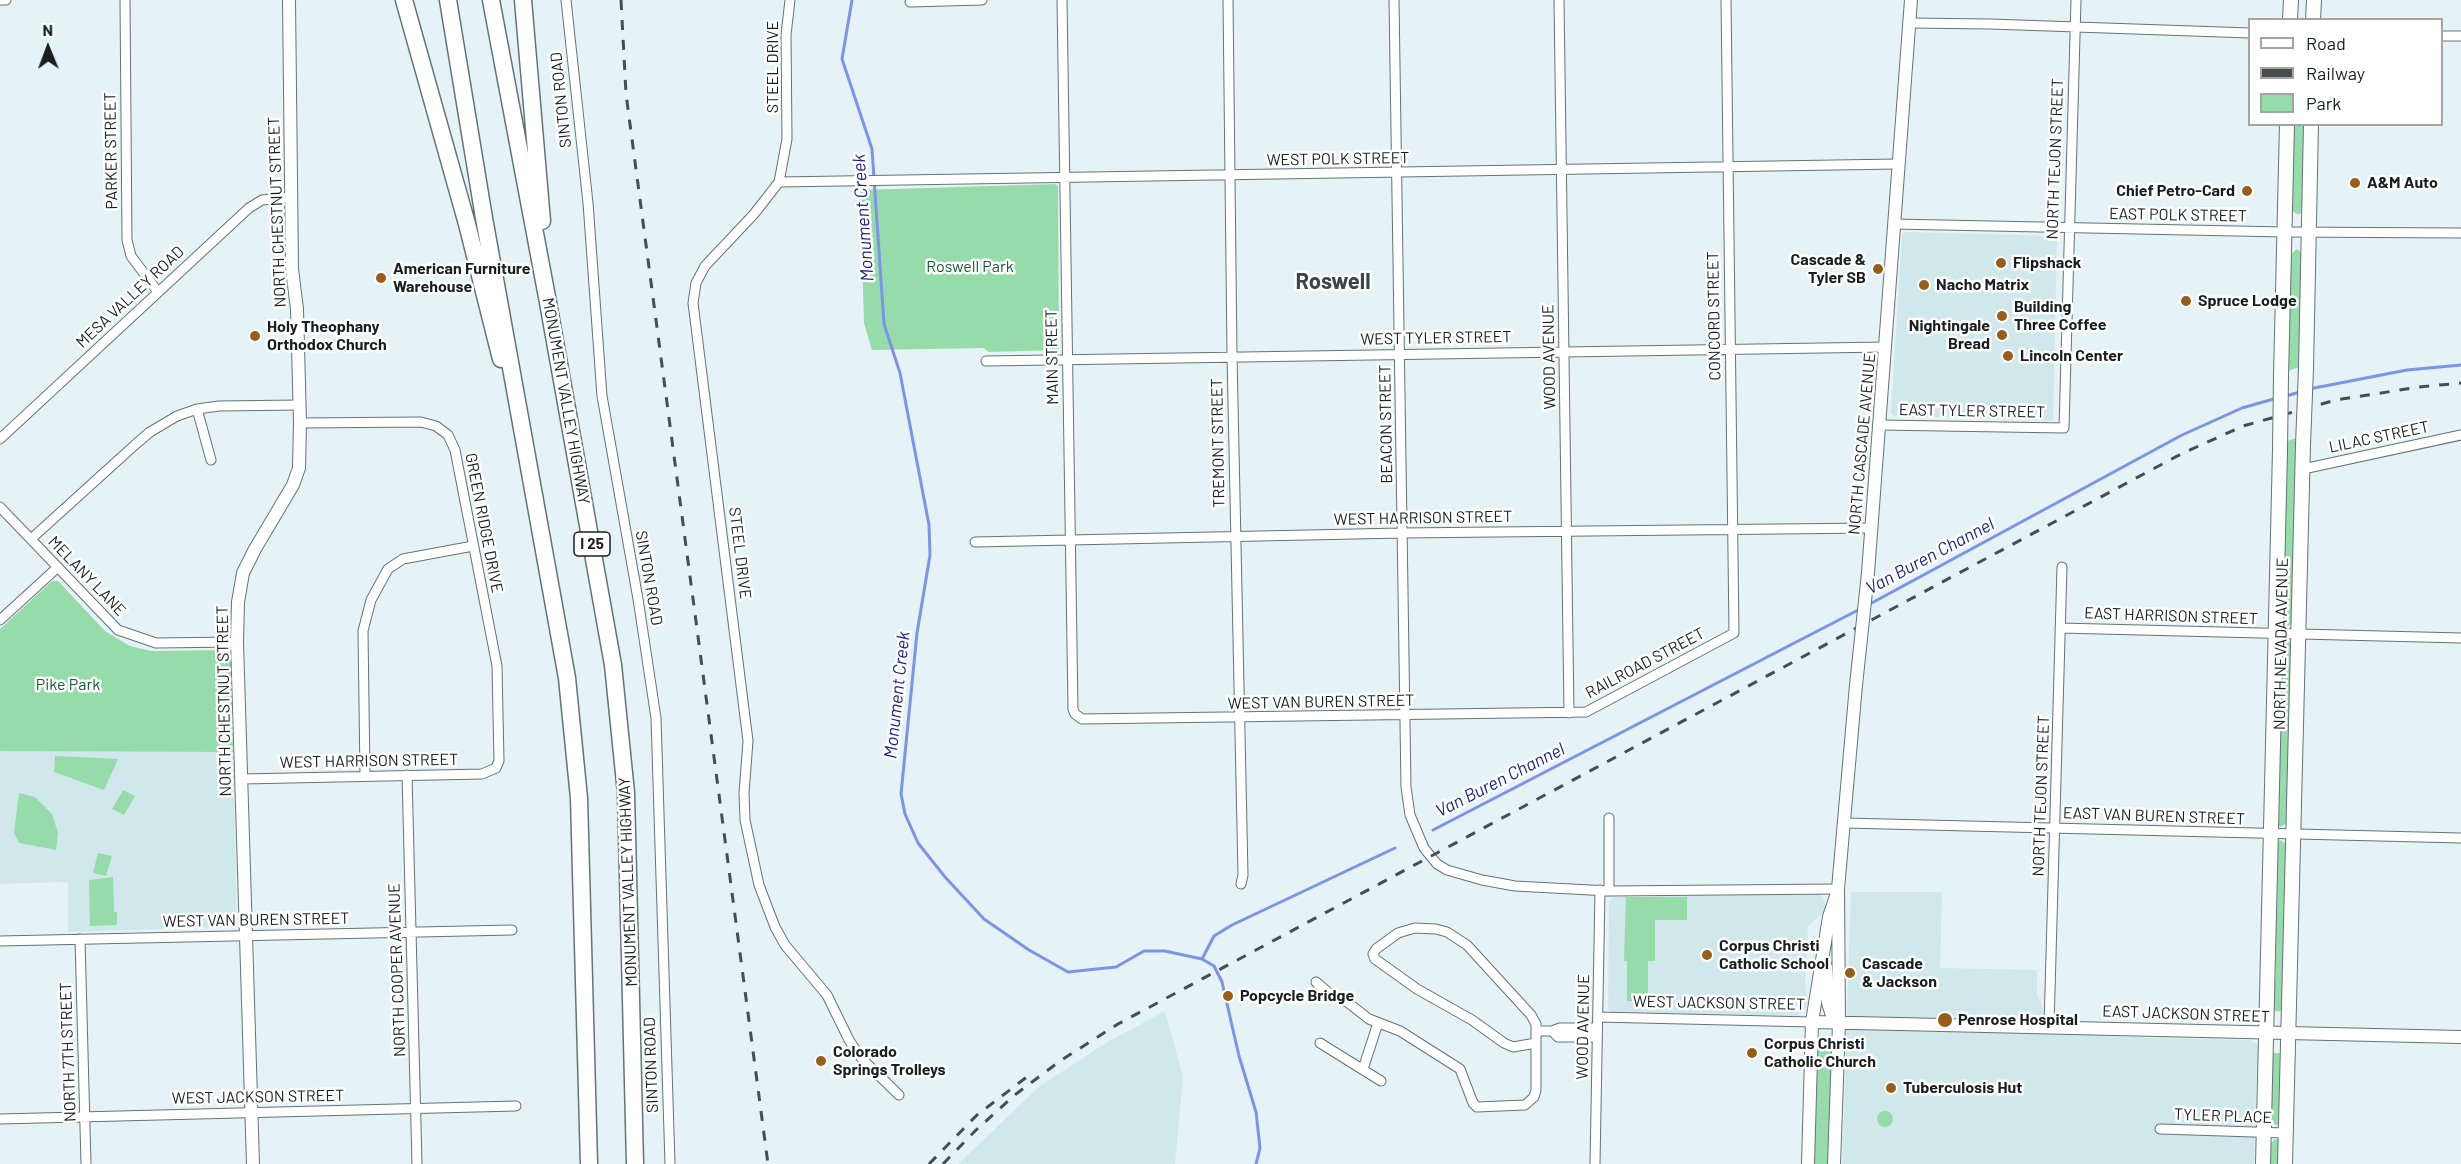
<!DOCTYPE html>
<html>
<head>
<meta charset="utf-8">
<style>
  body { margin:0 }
  #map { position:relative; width:2461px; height:1164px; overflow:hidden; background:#e5f3f6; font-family:Barlow,sans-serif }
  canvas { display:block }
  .legend { position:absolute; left:2248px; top:18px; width:195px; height:108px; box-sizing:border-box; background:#fff; border:2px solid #a3a5a5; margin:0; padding:8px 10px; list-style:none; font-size:18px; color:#191e1f }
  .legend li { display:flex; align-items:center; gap:12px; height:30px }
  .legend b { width:30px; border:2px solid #a3a5a5 }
  .north { position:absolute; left:18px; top:18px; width:60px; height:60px; -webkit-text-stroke:4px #fff; paint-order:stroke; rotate:359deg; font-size:16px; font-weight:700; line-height:24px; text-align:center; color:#191e1f }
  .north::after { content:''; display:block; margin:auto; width:21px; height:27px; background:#191e1f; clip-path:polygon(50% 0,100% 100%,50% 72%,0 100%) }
</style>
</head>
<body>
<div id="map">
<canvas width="2461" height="1164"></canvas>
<ul class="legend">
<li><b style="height:8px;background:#fff"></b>Road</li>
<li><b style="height:8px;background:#474e4f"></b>Railway</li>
<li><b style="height:16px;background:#96dbaa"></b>Park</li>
</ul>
<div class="north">N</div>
</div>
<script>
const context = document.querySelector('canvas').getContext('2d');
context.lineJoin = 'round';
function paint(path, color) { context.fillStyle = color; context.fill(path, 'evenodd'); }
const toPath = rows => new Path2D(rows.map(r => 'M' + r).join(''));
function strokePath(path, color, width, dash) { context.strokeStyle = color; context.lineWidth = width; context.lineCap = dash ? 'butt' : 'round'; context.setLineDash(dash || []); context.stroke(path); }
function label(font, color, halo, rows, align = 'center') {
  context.font = font + ' Barlow,sans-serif'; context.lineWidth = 5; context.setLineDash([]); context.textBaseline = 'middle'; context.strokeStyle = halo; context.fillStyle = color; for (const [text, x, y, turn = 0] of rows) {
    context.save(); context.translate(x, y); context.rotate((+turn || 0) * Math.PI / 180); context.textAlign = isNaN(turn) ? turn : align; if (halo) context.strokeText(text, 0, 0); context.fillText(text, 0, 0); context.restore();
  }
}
paint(toPath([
  [1906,232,2053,236,2057,240,2053,421,1894,416,1891,413,1902,235],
  [22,750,233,752,237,924,230,927,68,932,68,882,0,884,0,751],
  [1851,892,1942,892,1940,968,2037,970,2037,995,2043,1007,2044,1032,2151,1038,2251,1040,2255,1042,2260,1049,2257,1060,2254,1164,1842,1164],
  [1816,894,1822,896,1826,906,1822,914,1808,926,1805,984,1808,1003,1803,1013,1796,1016,1611,1012,1608,1009,1609,903,1614,897],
  [1165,1011,1183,1077,1175,1164,958,1164,1040,1086,1106,1043]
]), '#d0e7ec');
paint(toPath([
  [2292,125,2305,125,2303,209,2300,214,2297,214,2291,210],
  [1056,184,1058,186,1059,350,989,352,983,348,872,350,864,323,860,190],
  [2297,249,2302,253,2300,367,2287,371,2290,255],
  [2297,438,2293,622,2287,627,2282,625,2284,442],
  [52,581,58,581,105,631,130,646,151,651,227,650,231,659,233,752,0,751,0,629],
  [2282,641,2290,642,2293,646,2288,823,2280,827,2278,825,2279,645],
  [55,756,118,759,104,790,54,772],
  [123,790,135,796,124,815,112,809],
  [19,793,35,797,52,814,58,833,56,850,19,843,14,833],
  [2280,840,2289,845,2284,1011,2274,1011,2276,961,2272,935,2276,843],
  [98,853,112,856,106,876,93,873],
  [113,877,114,912,117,912,117,925,90,926,89,880],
  [1626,897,1687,897,1687,920,1655,920,1655,961,1648,961,1648,1002,1627,1001,1627,961,1624,961],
  [1822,1038,1831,1039,1832,1043,1829,1164,1813,1164,1816,1056,1819,1041],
  [2272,1053,2280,1053,2280,1103,2284,1118,2279,1125,2275,1125,2270,1120],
  '1877 1119a8 8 0 1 1 16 0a8 8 0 1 1-16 0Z',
  [2275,1139,2279,1140,2283,1164,2269,1164,2270,1144]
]), '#96dbaa');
strokePath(toPath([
  [852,0,842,59,872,149,884,324,900,373,929,525,930,555,917,633,901,794,905,814,918,843,945,877,984,919,1029,950,1068,972,1116,967,1144,951,1165,951,1202,959,1214,966,1222,982,1239,1056,1256,1112,1260,1148,1256,1164],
  [2309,389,2407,370,2461,365],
  [2286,396,2300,392],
  [1868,605,2182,435,2242,408,2277,398],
  [1433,830,1860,609],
  [1202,959,1214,936,1232,925,1395,848]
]), '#7c93e9', 3);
const street = toPath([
  [0,0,6,0],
  [125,0,127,240,131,256,158,292],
  [566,0,588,203,602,396,638,599,656,718,670,1164],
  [790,0,786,35,787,139,779,182,754,214,705,266,696,283,693,303,748,741,744,793,745,820,759,885,775,927,785,945,827,995,849,1040,862,1059,899,1095],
  [1062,0,1073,709,1075,714,1082,719,1586,712,1734,633,1726,0],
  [1228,0,1232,355,1243,875,1241,884],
  [1394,0,1406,787,1410,815,1424,848,1437,864,1447,870,1482,880,1515,886,1609,891,1838,889],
  [1559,0,1569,713],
  [910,2,982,0],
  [1909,23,1990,24,2250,33],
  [2442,36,2461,36],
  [779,182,1897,164],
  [1894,224,2284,232,2461,233],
  [986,361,1886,347],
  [197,409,211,460],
  [1880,425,2064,428,2076,0],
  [0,439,249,208,262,200,291,197],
  [2303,469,2461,435],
  [0,507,118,630,156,643,237,642],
  [31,539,137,443,150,432,177,416,197,409,219,406,299,405],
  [975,542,1402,533,1872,528],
  [0,620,58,567],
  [2060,628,2461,638],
  [407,775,417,1164],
  [365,776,363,631,371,600,388,569,403,559,473,546],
  [242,779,482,774,496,768,499,761,497,666,455,450,448,435,436,426,421,422,300,423],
  [1609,818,1609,891],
  [1845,823,2461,838],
  [80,939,86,1164],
  [0,941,512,930],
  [1316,982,1330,994,1347,1002,1369,1019,1400,1031,1460,1069,1473,1103,1477,1107,1525,1105,1534,1097,1536,1090,1536,1024,1531,1015,1467,945,1447,932,1436,929,1415,928,1398,933,1376,949,1373,954,1375,959,1417,989,1472,1020,1504,1043,1513,1047,1536,1043],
  [1598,1017,1812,1022],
  [2049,1026,2062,567],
  [1536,1031,1552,1031,1560,1028,1597,1028],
  [1552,1031,1558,1037,1597,1037],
  [1320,1043,1381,1081],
  [1363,1069,1378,1023],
  [0,1119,516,1106],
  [2160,1129,2285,1133],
  [1595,1164,1600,890]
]);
const secondary = toPath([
  [1868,573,1911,0],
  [1826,967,1828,1003,1832,1015,1839,1023],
  [1812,1022,2461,1037],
  [253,1164,237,642,238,602,243,573,255,549,293,485,299,468,300,423,297,309,292,269,289,0],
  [1808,1164,1812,1022,1829,917,1836,896],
  [1834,1164,1839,1023,1838,889,1856,685]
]);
const primary = toPath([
  [2290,20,2291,0],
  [2313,20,2314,0],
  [2306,368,2311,124],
  [2281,376,2287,124],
  [2263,1164,2280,450],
  [2285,1164,2303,445]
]);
const highway = toPath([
  [404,0,467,224,501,359],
  [448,0,484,218,567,678,579,798,589,1164],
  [491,0,547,297,613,665,626,793,635,1164],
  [523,0,542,221]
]);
strokePath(street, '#667375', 11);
strokePath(secondary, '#667375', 14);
strokePath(primary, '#667375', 16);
strokePath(highway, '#667375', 19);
strokePath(street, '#fff', 9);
strokePath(secondary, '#fff', 12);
strokePath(primary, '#fff', 14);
strokePath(highway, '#fff', 16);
strokePath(toPath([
  [621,0,626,94,768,1164],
  [929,1164,977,1115,1032,1073],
  [943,1164,976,1130,1016,1094,1060,1061,1118,1024,2181,454,2243,426,2336,400,2419,387,2461,383]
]), '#474e4f', 3, [10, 10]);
const secondaryBridge = toPath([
  [1856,685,1868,573]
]);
const primaryBridge = toPath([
  [2303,445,2306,368],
  [2280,450,2281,376]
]);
strokePath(secondaryBridge, '#667375', 14, []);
strokePath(primaryBridge, '#667375', 16, []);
strokePath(secondaryBridge, '#fff', 12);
strokePath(primaryBridge, '#fff', 14);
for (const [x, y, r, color] of [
  [2355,183,6,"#975e1a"],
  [2247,191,6,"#975e1a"],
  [2001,263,6,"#975e1a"],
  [1878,269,6,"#975e1a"],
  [381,278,6,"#975e1a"],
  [1924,285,6,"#975e1a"],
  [2186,301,6,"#975e1a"],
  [2002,316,6,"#975e1a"],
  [2002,335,6,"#975e1a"],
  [255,336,6,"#975e1a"],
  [2008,356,6,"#975e1a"],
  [1707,955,6,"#975e1a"],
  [1850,973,6,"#975e1a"],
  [1228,996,6,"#975e1a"],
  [1945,1020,8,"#975e1a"],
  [1752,1053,6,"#975e1a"],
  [821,1061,6,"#975e1a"],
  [1891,1088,6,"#975e1a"]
]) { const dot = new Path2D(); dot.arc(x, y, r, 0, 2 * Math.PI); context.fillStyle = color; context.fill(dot); strokePath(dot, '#fff', 2); }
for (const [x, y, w] of [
  [592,544,36]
]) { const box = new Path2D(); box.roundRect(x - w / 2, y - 12, w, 24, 4.5); context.fillStyle = '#fff'; context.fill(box); strokePath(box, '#191e1f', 1.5); }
label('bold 15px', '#191e1f', null, [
  ["I 25",592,544]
]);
label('16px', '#191e1f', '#fff', [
  ["STEEL DRIVE",773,67,-90],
  ["SINTON ROAD",561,100,-96],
  ["PARKER STREET",111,151,-91],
  ["WEST POLK STREET",1338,159,-1],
  ["NORTH TEJON STREET",2055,159,-88],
  ["NORTH CHESTNUT STREET",277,212,-92],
  ["EAST POLK STREET",2178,215,1],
  ["MESA VALLEY ROAD",130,297,-43],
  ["CONCORD STREET",1714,316,-91],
  ["WEST TYLER STREET",1436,338,-1],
  ["MAIN STREET",1052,357,-91],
  ["WOOD AVENUE",1549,357,-91],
  ["MONUMENT VALLEY HIGHWAY",566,401,80],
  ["EAST TYLER STREET",1972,411,1],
  ["BEACON STREET",1386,424,-91],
  ["LILAC STREET",2379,437,-12],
  ["TREMONT STREET",1218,443,-91],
  ["NORTH CASCADE AVENUE",1862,444,-85],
  ["WEST HARRISON STREET",1423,518,-1],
  ["GREEN RIDGE DRIVE",484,523,79],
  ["STEEL DRIVE",740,553,83],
  ["MELANY LANE",87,576,46],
  ["SINTON ROAD",649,578,80],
  ["EAST HARRISON STREET",2171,616,2],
  ["NORTH NEVADA AVENUE",2281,644,-89],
  ["RAILROAD STREET",1645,663,-28],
  ["NORTH CHESTNUT STREET",224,701,-91],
  ["WEST VAN BUREN STREET",1321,702,-1],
  ["WEST HARRISON STREET",369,761,-1],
  ["NORTH TEJON STREET",2041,796,-88],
  ["EAST VAN BUREN STREET",2154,816,2],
  ["MONUMENT VALLEY HIGHWAY",628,882,-92],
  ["WEST VAN BUREN STREET",256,920,-1],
  ["NORTH COOPER AVENUE",397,970,-92],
  ["WEST JACKSON STREET",1719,1003,1],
  ["EAST JACKSON STREET",2186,1014,2],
  ["WOOD AVENUE",1583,1027,-89],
  ["NORTH 7TH STREET",68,1052,-92],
  ["SINTON ROAD",651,1065,-92],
  ["WEST JACKSON STREET",258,1097,-1],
  ["TYLER PLACE",2223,1116,2]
]);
label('bold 16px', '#191e1f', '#fff', [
  ["A&M Auto",2367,183],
  ["Chief Petro-Card",2235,191,"right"],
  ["Cascade &",1866,260,"right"],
  ["Tyler SB",1866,278,"right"],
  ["Flipshack",2013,263],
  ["American Furniture",393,269],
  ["Warehouse",393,287],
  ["Nacho Matrix",1936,285],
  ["Spruce Lodge",2198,301],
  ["Building",2014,307],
  ["Three Coffee",2014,325],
  ["Nightingale",1990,326,"right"],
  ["Bread",1990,344,"right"],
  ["Holy Theophany",267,327],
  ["Orthodox Church",267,345],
  ["Lincoln Center",2020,356],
  ["Corpus Christi",1719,946],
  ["Catholic School",1719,964],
  ["Cascade",1862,964],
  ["& Jackson",1862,982],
  ["Popcycle Bridge",1240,996],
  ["Penrose Hospital",1958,1020],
  ["Corpus Christi",1764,1044],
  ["Catholic Church",1764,1062],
  ["Colorado",833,1052],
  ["Springs Trolleys",833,1070],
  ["Tuberculosis Hut",1903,1088]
], 'left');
label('16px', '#145b33', '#fff', [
  ["Roswell Park",970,267],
  ["Pike Park",68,685]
]);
label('italic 18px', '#1d2284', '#fff', [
  ["Monument Creek",863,218,-94],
  ["Van Buren Channel",1930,556,-28],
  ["Monument Creek",897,695,-84],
  ["Van Buren Channel",1500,780,-27]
]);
label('bold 22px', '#3b4649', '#fff', [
  ["Roswell",1333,282]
]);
</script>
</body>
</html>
